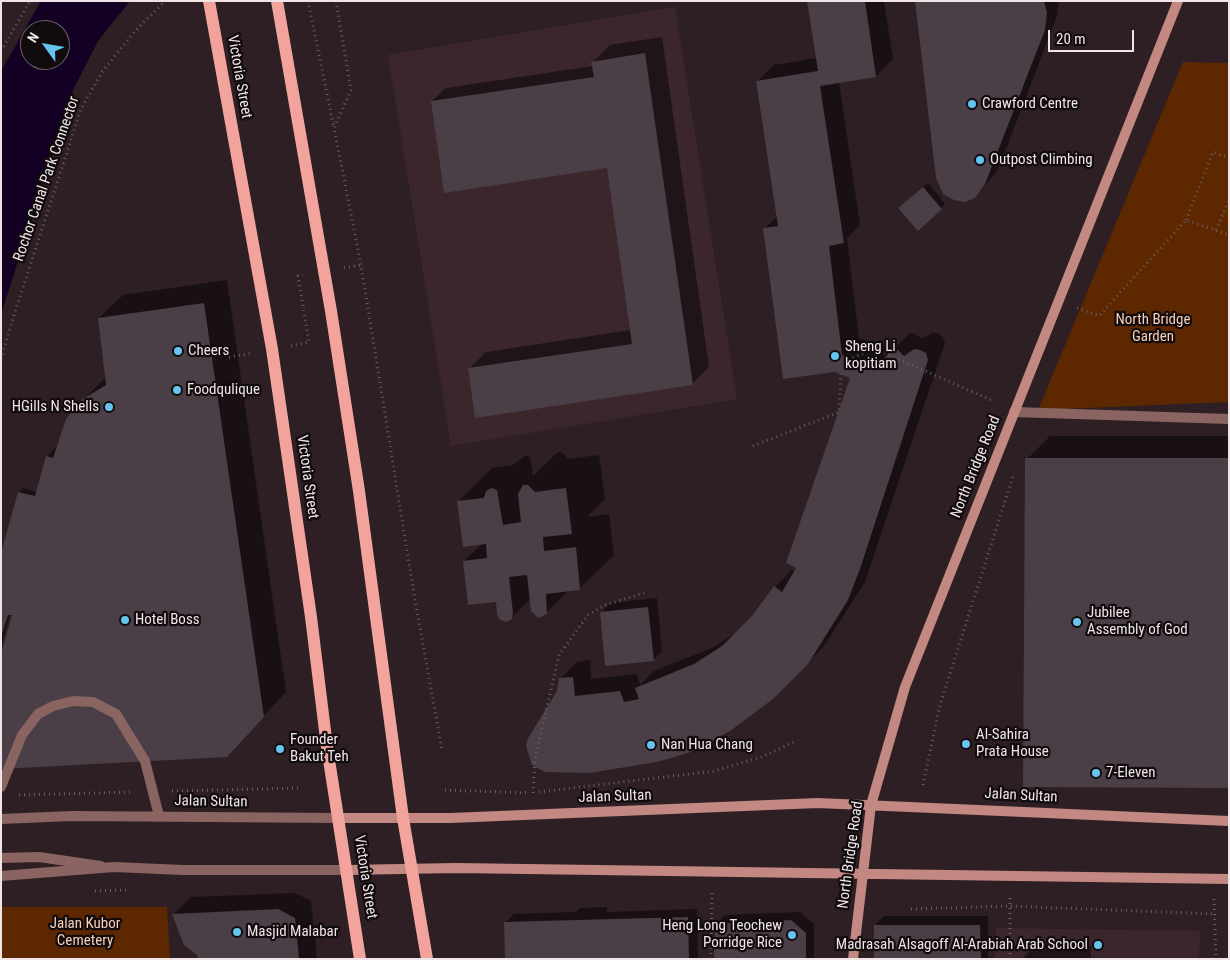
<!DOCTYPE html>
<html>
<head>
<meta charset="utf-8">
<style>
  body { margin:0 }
  #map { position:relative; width:1230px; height:960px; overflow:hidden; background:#2d1f23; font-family:"Roboto Condensed",sans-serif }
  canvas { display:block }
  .frame { position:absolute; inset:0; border:2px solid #efe5e7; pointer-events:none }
  .north { position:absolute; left:20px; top:20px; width:50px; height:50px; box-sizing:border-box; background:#110b0d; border:1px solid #6a6264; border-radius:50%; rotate:302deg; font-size:14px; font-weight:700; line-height:20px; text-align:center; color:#efe5e7 }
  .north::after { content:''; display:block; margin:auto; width:18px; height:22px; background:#66c4ef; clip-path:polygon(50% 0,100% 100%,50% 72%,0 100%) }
  .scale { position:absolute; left:1048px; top:30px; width:86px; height:22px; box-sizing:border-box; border:2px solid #efe5e7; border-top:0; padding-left:6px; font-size:15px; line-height:18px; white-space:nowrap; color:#efe5e7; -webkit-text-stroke:4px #110b0d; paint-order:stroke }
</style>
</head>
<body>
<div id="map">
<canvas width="1230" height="960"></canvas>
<div class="frame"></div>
<div class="north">N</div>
<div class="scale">20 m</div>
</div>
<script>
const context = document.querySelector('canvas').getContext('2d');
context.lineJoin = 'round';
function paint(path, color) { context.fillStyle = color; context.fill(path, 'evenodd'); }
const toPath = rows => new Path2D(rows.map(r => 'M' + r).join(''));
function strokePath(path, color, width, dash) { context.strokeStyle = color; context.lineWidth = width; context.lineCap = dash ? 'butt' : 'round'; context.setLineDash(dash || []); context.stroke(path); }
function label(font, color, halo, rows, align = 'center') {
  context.font = font + ' "Roboto Condensed",sans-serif'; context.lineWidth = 4.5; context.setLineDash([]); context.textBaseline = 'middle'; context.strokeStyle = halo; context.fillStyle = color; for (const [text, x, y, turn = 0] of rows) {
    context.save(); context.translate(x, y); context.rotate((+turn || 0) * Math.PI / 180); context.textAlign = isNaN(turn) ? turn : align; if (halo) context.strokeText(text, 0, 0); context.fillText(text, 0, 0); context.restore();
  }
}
paint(toPath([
  [675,7,737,399,451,446,388,55],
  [996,928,1200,931,1199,959,995,959]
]), '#3b262c');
paint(toPath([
  [1183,62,1229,63,1229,402,1038,410],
  [1,907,167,907,170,959,1,959]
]), '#5d2800');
paint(toPath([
  [41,1,130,1,98,41,74,88,1,314,1,71],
  [30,30,60,30,60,60,30,60]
]), '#130024');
paint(toPath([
  [808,1,884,1,893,59,876,76,839,82,860,225,847,238,859,338,893,350,910,333,915,334,922,339,932,333,937,333,942,336,945,343,865,582,824,646,772,698,527,746,558,692,560,679,577,662,590,660,591,679,637,674,640,685,654,671,712,648,740,630,754,616,775,587,792,570,795,572,852,377,764,229,778,216,757,82,774,65,817,58],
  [916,1,1059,1,1057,16,998,170,975,197],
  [662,37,709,367,692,384,469,369,486,352,631,330,608,167,432,101,446,88,593,66,593,62,610,45],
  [928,183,945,204,941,208,904,204],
  [227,280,286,692,226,756,13,615,10,614,1,647,1,558,19,492,23,488,37,492,47,456,59,444,82,401,106,377,99,318,123,295],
  [1050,436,1229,436,1229,786,1027,459],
  [558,452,562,452,568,459,599,455,605,499,587,517,609,514,614,555,580,588,569,590,543,616,534,614,531,598,511,618,464,561,482,544,459,501,492,468,513,465,526,455,530,457,533,476],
  [657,598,662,651,653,660,602,612,610,603],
  [295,893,311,901,317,959,198,959,200,956,174,914,191,897],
  [607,907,607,912,697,909,698,959,506,959,505,923,514,914,576,912,580,908],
  [800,912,814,924,814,959,716,959,716,924,725,915],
  [884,916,988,916,988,959,875,959,875,925],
  [1035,945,1091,946,1091,959,1022,959]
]), '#0007');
paint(toPath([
  [807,1,865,1,876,77,820,86,844,243,829,246,842,355,882,369,884,359,891,350,898,350,904,356,914,349,920,350,926,353,928,360,861,566,848,600,808,664,773,699,730,731,691,752,657,762,589,773,545,772,532,765,526,746,528,738,557,691,559,678,573,677,575,696,620,691,624,702,639,699,635,688,694,664,722,646,752,616,774,586,782,592,796,568,786,563,850,378,835,372,783,379,763,228,778,226,756,81,818,71],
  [915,1,1044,1,1047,13,1045,30,985,184,975,198,965,202,954,200,943,194,936,178],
  [645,53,693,385,475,418,468,368,632,344,607,168,444,193,431,101,594,77,591,62],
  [923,187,942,209,918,231,898,208],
  [204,303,264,717,227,757,1,769,1,654,12,615,8,615,1,637,1,553,18,492,35,496,46,456,53,458,66,419,81,400,106,385,98,318],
  [1025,458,1229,458,1229,788,1023,787],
  [523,485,528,485,535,492,566,488,572,534,543,537,544,551,576,547,580,590,546,594,547,614,538,618,531,611,527,575,509,577,513,613,512,619,506,622,500,620,497,615,496,602,468,605,463,561,487,558,486,544,463,547,457,501,484,498,486,491,491,488,497,490,503,525,521,522,518,494],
  [648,607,654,661,605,666,600,612],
  [278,909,295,918,299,959,196,959,198,956,184,945,172,914],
  [688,917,689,959,505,959,504,922],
  [791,920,806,933,806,959,714,959,715,924],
  [874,925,980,925,981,959,874,959]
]), '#4a3e47');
strokePath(toPath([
  [308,1,334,128],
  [336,1,351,90,334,128,361,265,415,600,442,750],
  [1,51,30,1],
  [1186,220,1213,152,1229,158],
  [1216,230,1229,200],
  [344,268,361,265],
  [1077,308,1099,316,1186,220,1229,235],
  [291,346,309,342,298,276,303,275],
  [229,357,253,353],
  [853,358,873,348,991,400],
  [1,359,14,315,81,109,102,72,135,31,165,1],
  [753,446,839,412,841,374],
  [923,785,940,705,1013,476],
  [445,790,530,793],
  [172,791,302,788],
  [539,792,714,771,762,757,796,741],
  [533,793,535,759,559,655,588,615,605,605,644,593],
  [19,795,133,792],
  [95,891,126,890],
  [1214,899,1216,959],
  [911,909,1010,906,1215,914],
  [711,959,712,892],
  [1010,959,1010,894]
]), '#695d60', 3, [1, 4]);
strokePath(toPath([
  [1014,412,1229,419],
  [1,787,22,735,38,714,53,706,73,701,93,702,116,714,145,761,159,816],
  [1,858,39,857,101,866]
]), '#8a6460', 10);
strokePath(toPath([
  [1,819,72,816,339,818],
  [1,876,114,867,183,870,347,870]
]), '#8a6460', 10);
strokePath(toPath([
  [339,818,450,818,818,803,1229,821],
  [347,870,456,868,1229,879],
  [853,959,871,805,905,687,1178,1]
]), '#c48882', 10);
strokePath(toPath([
  [209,1,272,349,311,617,327,747,360,959],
  [277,1,331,311,359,491,403,818,427,959]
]), '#f2a49c', 12);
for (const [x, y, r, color] of [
  [972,104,5,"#66c4ef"],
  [980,160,5,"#66c4ef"],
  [178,351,5,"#66c4ef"],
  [835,356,5,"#66c4ef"],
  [177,390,5,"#66c4ef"],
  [109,407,5,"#66c4ef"],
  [125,620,5,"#66c4ef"],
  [1077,622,5,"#66c4ef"],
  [966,744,5,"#66c4ef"],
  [651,745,5,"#66c4ef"],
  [280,749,5,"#66c4ef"],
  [1096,773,5,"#66c4ef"],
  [237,932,5,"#66c4ef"],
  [792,935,5,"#66c4ef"],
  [1098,945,5,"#66c4ef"]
]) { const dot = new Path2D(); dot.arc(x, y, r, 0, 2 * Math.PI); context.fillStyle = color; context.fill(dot); strokePath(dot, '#110b0d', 2); }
label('15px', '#efe5e7', '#110b0d', [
  ["Victoria Street",239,77,80],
  ["Rochor Canal Park Connector",47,179,-71],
  ["North Bridge Road",976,467,-68],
  ["Victoria Street",307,477,82],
  ["Jalan Sultan",1021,796,3],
  ["Jalan Sultan",615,797,-2],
  ["Jalan Sultan",211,802,1],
  ["North Bridge Road",851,855,-82],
  ["Victoria Street",365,877,81]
]);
label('15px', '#efe5e7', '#110b0d', [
  ["Crawford Centre",982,104],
  ["Outpost Climbing",990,160],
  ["Sheng Li",845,347],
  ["kopitiam",845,364],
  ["Cheers",188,351],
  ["Foodqulique",187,390],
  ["HGills N Shells",99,407,"right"],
  ["Jubilee",1087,613],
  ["Assembly of God",1087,630],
  ["Hotel Boss",135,620],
  ["Al-Sahira",976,735],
  ["Prata House",976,752],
  ["Founder",290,740],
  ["Bakut Teh",290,757],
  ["Nan Hua Chang",661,745],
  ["7-Eleven",1106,773],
  ["Heng Long Teochew",782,926,"right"],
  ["Porridge Rice",782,943,"right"],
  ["Masjid Malabar",247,932],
  ["Madrasah Alsagoff Al-Arabiah Arab School",1088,945,"right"]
], 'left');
label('15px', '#f7cfb7', '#110b0d', [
  ["North Bridge",1153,320],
  ["Garden",1153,337],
  ["Jalan Kubor",85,924],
  ["Cemetery",85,941]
]);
</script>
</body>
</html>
